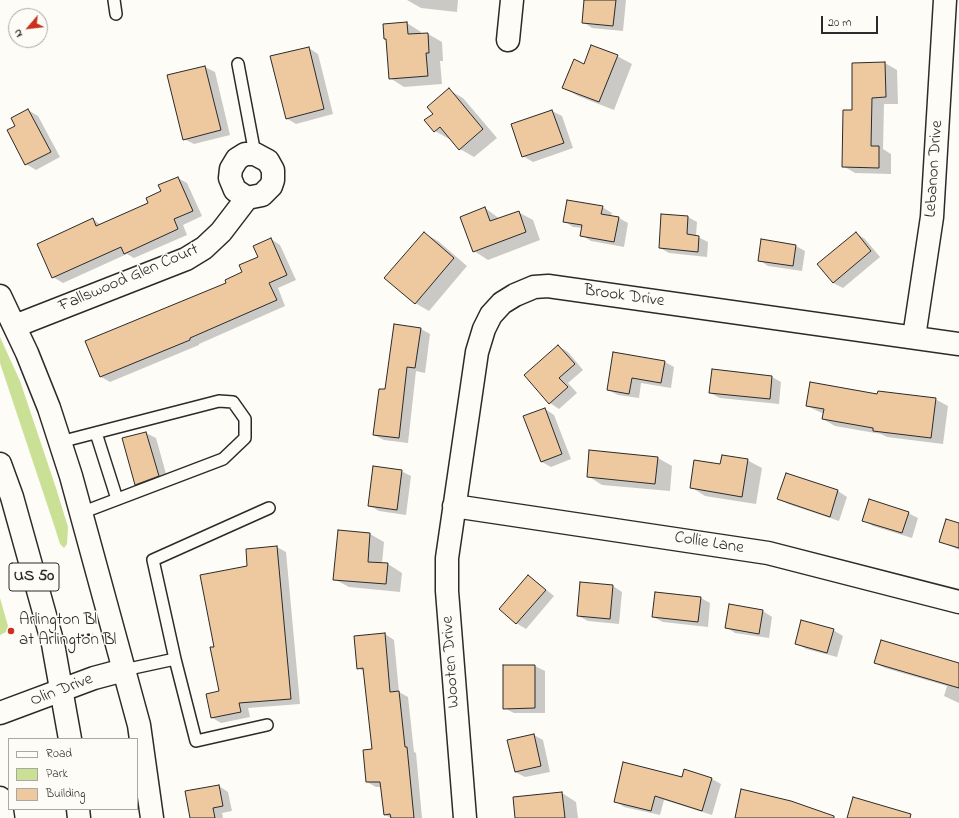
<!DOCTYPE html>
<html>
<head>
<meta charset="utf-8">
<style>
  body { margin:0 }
  #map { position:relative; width:959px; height:818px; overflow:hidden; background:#fdfcf7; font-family:"Indie Flower",sans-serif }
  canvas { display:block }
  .legend { position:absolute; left:8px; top:738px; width:130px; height:72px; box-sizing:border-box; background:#fdfcf7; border:1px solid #a9a8a5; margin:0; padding:5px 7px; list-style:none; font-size:12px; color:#2b2b2b }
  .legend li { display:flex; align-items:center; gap:8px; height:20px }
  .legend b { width:20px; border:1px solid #a9a8a5 }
  .north { position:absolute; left:8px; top:8px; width:40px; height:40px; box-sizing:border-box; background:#fdfcf7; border:1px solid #a9a8a5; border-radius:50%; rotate:242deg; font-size:11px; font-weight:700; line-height:16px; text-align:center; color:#2b2b2b }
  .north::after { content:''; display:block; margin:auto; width:14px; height:18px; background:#c8321e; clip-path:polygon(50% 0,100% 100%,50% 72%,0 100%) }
  .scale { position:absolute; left:821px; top:16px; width:57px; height:18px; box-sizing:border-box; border:2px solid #2b2b2b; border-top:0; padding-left:5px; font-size:12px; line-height:14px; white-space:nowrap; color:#2b2b2b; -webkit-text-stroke:3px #fdfcf7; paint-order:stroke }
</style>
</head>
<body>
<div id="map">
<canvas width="959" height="818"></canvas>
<ul class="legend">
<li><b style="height:5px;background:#fdfcf7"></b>Road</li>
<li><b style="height:11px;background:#cae095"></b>Park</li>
<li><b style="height:11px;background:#eec89e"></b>Building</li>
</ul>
<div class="north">N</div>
<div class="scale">20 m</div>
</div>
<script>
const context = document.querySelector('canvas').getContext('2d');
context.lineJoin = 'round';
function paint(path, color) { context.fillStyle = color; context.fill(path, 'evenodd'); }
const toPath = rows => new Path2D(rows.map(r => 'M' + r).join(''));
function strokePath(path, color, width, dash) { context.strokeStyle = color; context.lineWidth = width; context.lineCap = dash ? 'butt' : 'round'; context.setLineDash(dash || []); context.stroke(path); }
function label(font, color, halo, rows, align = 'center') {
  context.font = font + ' "Indie Flower",sans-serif'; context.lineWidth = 3; context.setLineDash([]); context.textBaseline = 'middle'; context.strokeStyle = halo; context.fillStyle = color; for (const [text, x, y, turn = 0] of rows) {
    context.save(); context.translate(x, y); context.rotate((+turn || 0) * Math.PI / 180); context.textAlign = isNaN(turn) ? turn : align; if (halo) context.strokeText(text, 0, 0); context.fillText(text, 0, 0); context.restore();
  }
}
paint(toPath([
  [0,337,20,381,56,488,68,527,67,544,64,548,60,544,55,528,0,363],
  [0,598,8,626,6,632,0,635]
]), '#cae095');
paint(toPath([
  [407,0,458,0,457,12,421,8],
  [585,0,626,0,623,31,592,28,583,22],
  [407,23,421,32,421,34,428,34,442,42,443,61,440,61,442,84,404,87,390,78,387,40,385,39],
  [309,48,318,54,333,114,296,124,286,118],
  [617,56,632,64,614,110,578,96,564,88,585,65],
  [885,63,897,70,898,104,884,104,883,149,891,154,891,174,855,173,843,166],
  [205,67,215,72,230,135,194,144,184,139],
  [449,90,463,98,497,138,474,157,460,149,451,138,449,139,435,131,434,114],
  [28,110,38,116,60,157,36,170,26,164,8,131,16,126],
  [552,111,562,116,573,148,533,162,523,156],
  [178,178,187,183,202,216,183,225,187,235,134,258,127,254,63,283,53,277,93,219,101,225,149,203],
  [602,207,612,213,611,216,619,218,628,223,624,247,591,241,581,235,583,228,573,227,564,221],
  [485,208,500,219,518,212,533,220,540,240,488,260,474,251],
  [688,217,697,222,696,236,708,242,707,257,669,253,660,248],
  [424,233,438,241,467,266,429,311,415,303],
  [856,233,865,239,880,257,843,288,833,283],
  [271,239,280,245,296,280,278,288,285,306,199,344,199,345,110,382,101,377,243,272,259,258],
  [796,246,805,251,802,271,768,266,759,260],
  [421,329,430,334,425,373,416,371,408,443,384,440,374,435,386,391],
  [558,346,568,352,583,370,568,383,577,393,559,409,550,403],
  [665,362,674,367,671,388,641,383,639,398,618,395,608,390],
  [712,370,772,377,781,382,779,404,720,398,710,393],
  [878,395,935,399,948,406,943,444,887,437,881,434,835,426,823,419,824,414,807,406],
  [545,409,554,415,571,459,551,467,542,462],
  [146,433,156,438,168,481,145,490,136,484,123,439],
  [658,458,672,466,670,491,602,485,588,476],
  [747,460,762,468,756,504,705,496,691,487,721,465],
  [401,471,411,476,406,515,379,511,370,506],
  [787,474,838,491,847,497,839,521,788,504,779,499],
  [908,513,918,518,912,538,873,526,863,520],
  [959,524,959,550,940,541],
  [339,531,370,534,384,542,382,564,388,564,402,573,400,592,349,587,334,579],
  [277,547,286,552,300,704,248,708,250,717,221,723,211,717,220,692,215,647],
  [529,576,554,596,526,629,516,623],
  [613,586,622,592,619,624,588,621,578,616],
  [701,598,710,603,708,627,663,622,653,617],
  [730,606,763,611,772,617,769,638,735,633,726,627],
  [833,630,843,636,837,657,806,649,796,643],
  [385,634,394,640,399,692,408,697,414,752,416,753,422,818,391,818,385,815,381,787,376,787,367,782,374,750,365,672,358,668],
  [875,663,959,665,959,703,944,696,947,686,885,668],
  [504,666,535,666,545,671,545,713,514,713,504,708],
  [534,735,543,740,550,772,525,777,515,772],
  [683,778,712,779,721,784,712,815,664,800,660,815,624,807,615,801],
  [219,786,228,792,232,811,222,813,223,818,191,818],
  [562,793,576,802,578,818,519,818]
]), '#0003');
const building = toPath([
  [584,0,616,0,613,26,582,23,584,0],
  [407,22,408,34,428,33,429,53,426,53,428,76,389,79,386,39,384,39,383,24,407,22],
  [591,45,618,55,599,102,562,88,574,59,584,64,591,45],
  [309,47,324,109,286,119,270,56,309,47],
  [885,62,886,97,872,98,871,146,879,146,879,168,842,167,843,110,852,110,852,63,885,62],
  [205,66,221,130,183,140,167,75,205,66],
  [449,88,483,129,459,150,440,127,434,132,424,120,433,114,427,107,449,88],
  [28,109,51,152,25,165,7,130,15,126,11,118,28,109],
  [552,110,564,143,522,157,511,124,552,110],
  [178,177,193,211,174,219,178,229,124,254,121,247,52,278,37,244,93,218,96,226,148,203,146,198,161,191,158,185,178,177],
  [567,200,603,206,601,214,619,217,614,242,580,236,582,225,563,222,567,200],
  [485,207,490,221,519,211,526,232,473,252,460,217,485,207],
  [661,214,688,216,687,234,699,236,698,252,659,248,661,214],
  [424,232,454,258,415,304,384,278,424,232],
  [856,232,871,251,833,283,817,264,856,232],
  [271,238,287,275,269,283,277,300,190,338,190,340,100,377,85,341,226,283,225,280,242,272,239,265,258,257,253,246,271,238],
  [761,239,796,245,793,266,758,261,761,239],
  [394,324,421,328,415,368,407,367,399,438,373,435,379,389,385,389,394,324],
  [558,345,575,364,559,378,568,387,549,404,524,375,558,345],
  [613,352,665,361,661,383,632,378,629,394,607,390,613,352],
  [712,369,772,376,770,399,709,393,712,369],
  [810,382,877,394,878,391,936,398,931,438,873,431,873,428,822,419,824,409,806,406,810,382],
  [545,408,562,454,541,462,523,416,545,408],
  [146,432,159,476,135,485,122,438,146,432],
  [589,450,658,457,655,484,587,477,589,450],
  [722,455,748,459,742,497,690,488,694,460,720,464,722,455],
  [373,466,402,470,397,510,368,506,373,466],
  [786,473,838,490,830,517,777,499,786,473],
  [869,499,909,512,902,533,862,521,869,499],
  [946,519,959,523,959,548,939,542,946,519],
  [338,530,370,533,368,562,388,563,386,584,333,580,338,530],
  [277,546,291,699,239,703,241,712,211,718,206,694,219,691,210,647,214,647,200,575,247,566,246,549,277,546],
  [528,575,546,590,516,624,499,609,528,575],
  [580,582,613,585,610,619,577,616,580,582],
  [655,592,701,597,698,622,652,617,655,592],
  [729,604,763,610,759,634,725,628,729,604],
  [801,620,834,629,827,653,795,644,801,620],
  [385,633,390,692,399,691,405,747,407,747,414,818,391,818,390,814,384,815,380,782,366,782,363,750,372,749,363,668,357,669,354,636,385,633],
  [881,640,959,663,959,688,874,663,881,640],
  [503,665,535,665,535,708,503,709,503,665],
  [534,734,541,766,515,772,507,740,534,734],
  [623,762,682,777,684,769,712,778,702,811,655,796,651,811,614,802,623,762],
  [219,785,223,806,213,808,215,818,190,818,185,791,219,785],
  [741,789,791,801,834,816,834,818,735,818,741,789],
  [562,792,565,818,515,818,513,797,562,792],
  [853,797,911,814,910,818,847,818,853,797]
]);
paint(building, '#eec89e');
strokePath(building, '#2b2b2b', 1);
const lane = toPath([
  [114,0,116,14],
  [238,64,255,154],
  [96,433,117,499],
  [60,442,219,401,233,402,245,419,245,438,223,459,81,513],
  [175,659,196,741,267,725],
  [124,670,175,659,153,560,269,508]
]);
const street = toPath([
  [508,40,512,0],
  [0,296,27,353,49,408,71,476,139,725,152,818],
  [15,326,186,259,204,248,221,232,247,198,262,195,271,186,273,180,273,170,268,161,255,154,245,154,237,159,231,169,230,178,235,190,247,198],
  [914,337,932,217,945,0],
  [454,506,768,553,959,602],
  [0,713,94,678,124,670],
  [0,798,3,818],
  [465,818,447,591,447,558,477,352,484,329,491,315,502,303,515,295,534,287,548,286,959,344]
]);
const highway = toPath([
  [0,464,12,497,53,644,70,739],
  [78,809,79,818]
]);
strokePath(lane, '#2b2b2b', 14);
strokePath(street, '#2b2b2b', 25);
strokePath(highway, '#2b2b2b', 25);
strokePath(toPath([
  [81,636,93,634]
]), '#2b2b2b', 2.5, [3, 3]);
strokePath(lane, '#fdfcf7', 11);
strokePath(street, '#fdfcf7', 22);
strokePath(highway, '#fdfcf7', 22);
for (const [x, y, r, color] of [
  [11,631,4,"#c8321e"]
]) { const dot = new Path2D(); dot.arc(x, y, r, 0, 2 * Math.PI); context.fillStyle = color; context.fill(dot); strokePath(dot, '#fdfcf7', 1.5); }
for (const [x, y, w] of [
  [34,577,50]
]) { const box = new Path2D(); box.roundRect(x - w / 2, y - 14, w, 28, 3); context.fillStyle = '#fdfcf7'; context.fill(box); strokePath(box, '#2b2b2b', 1); }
label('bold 16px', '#2b2b2b', null, [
  ["US 50",34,577]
]);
label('17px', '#2b2b2b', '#fdfcf7', [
  ["Lebanon Drive",935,169,-86],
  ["Fallswood Glen Court",129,279,-23],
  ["Brook Drive",624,297,8],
  ["Collie Lane",709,544,9],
  ["Wooten Drive",452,662,-94],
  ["Olin Drive",62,691,-21]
]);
label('17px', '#2b2b2b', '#fdfcf7', [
  ["Arlington Bl",19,621],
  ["at Arlington Bl",19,641]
], 'left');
</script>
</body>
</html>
